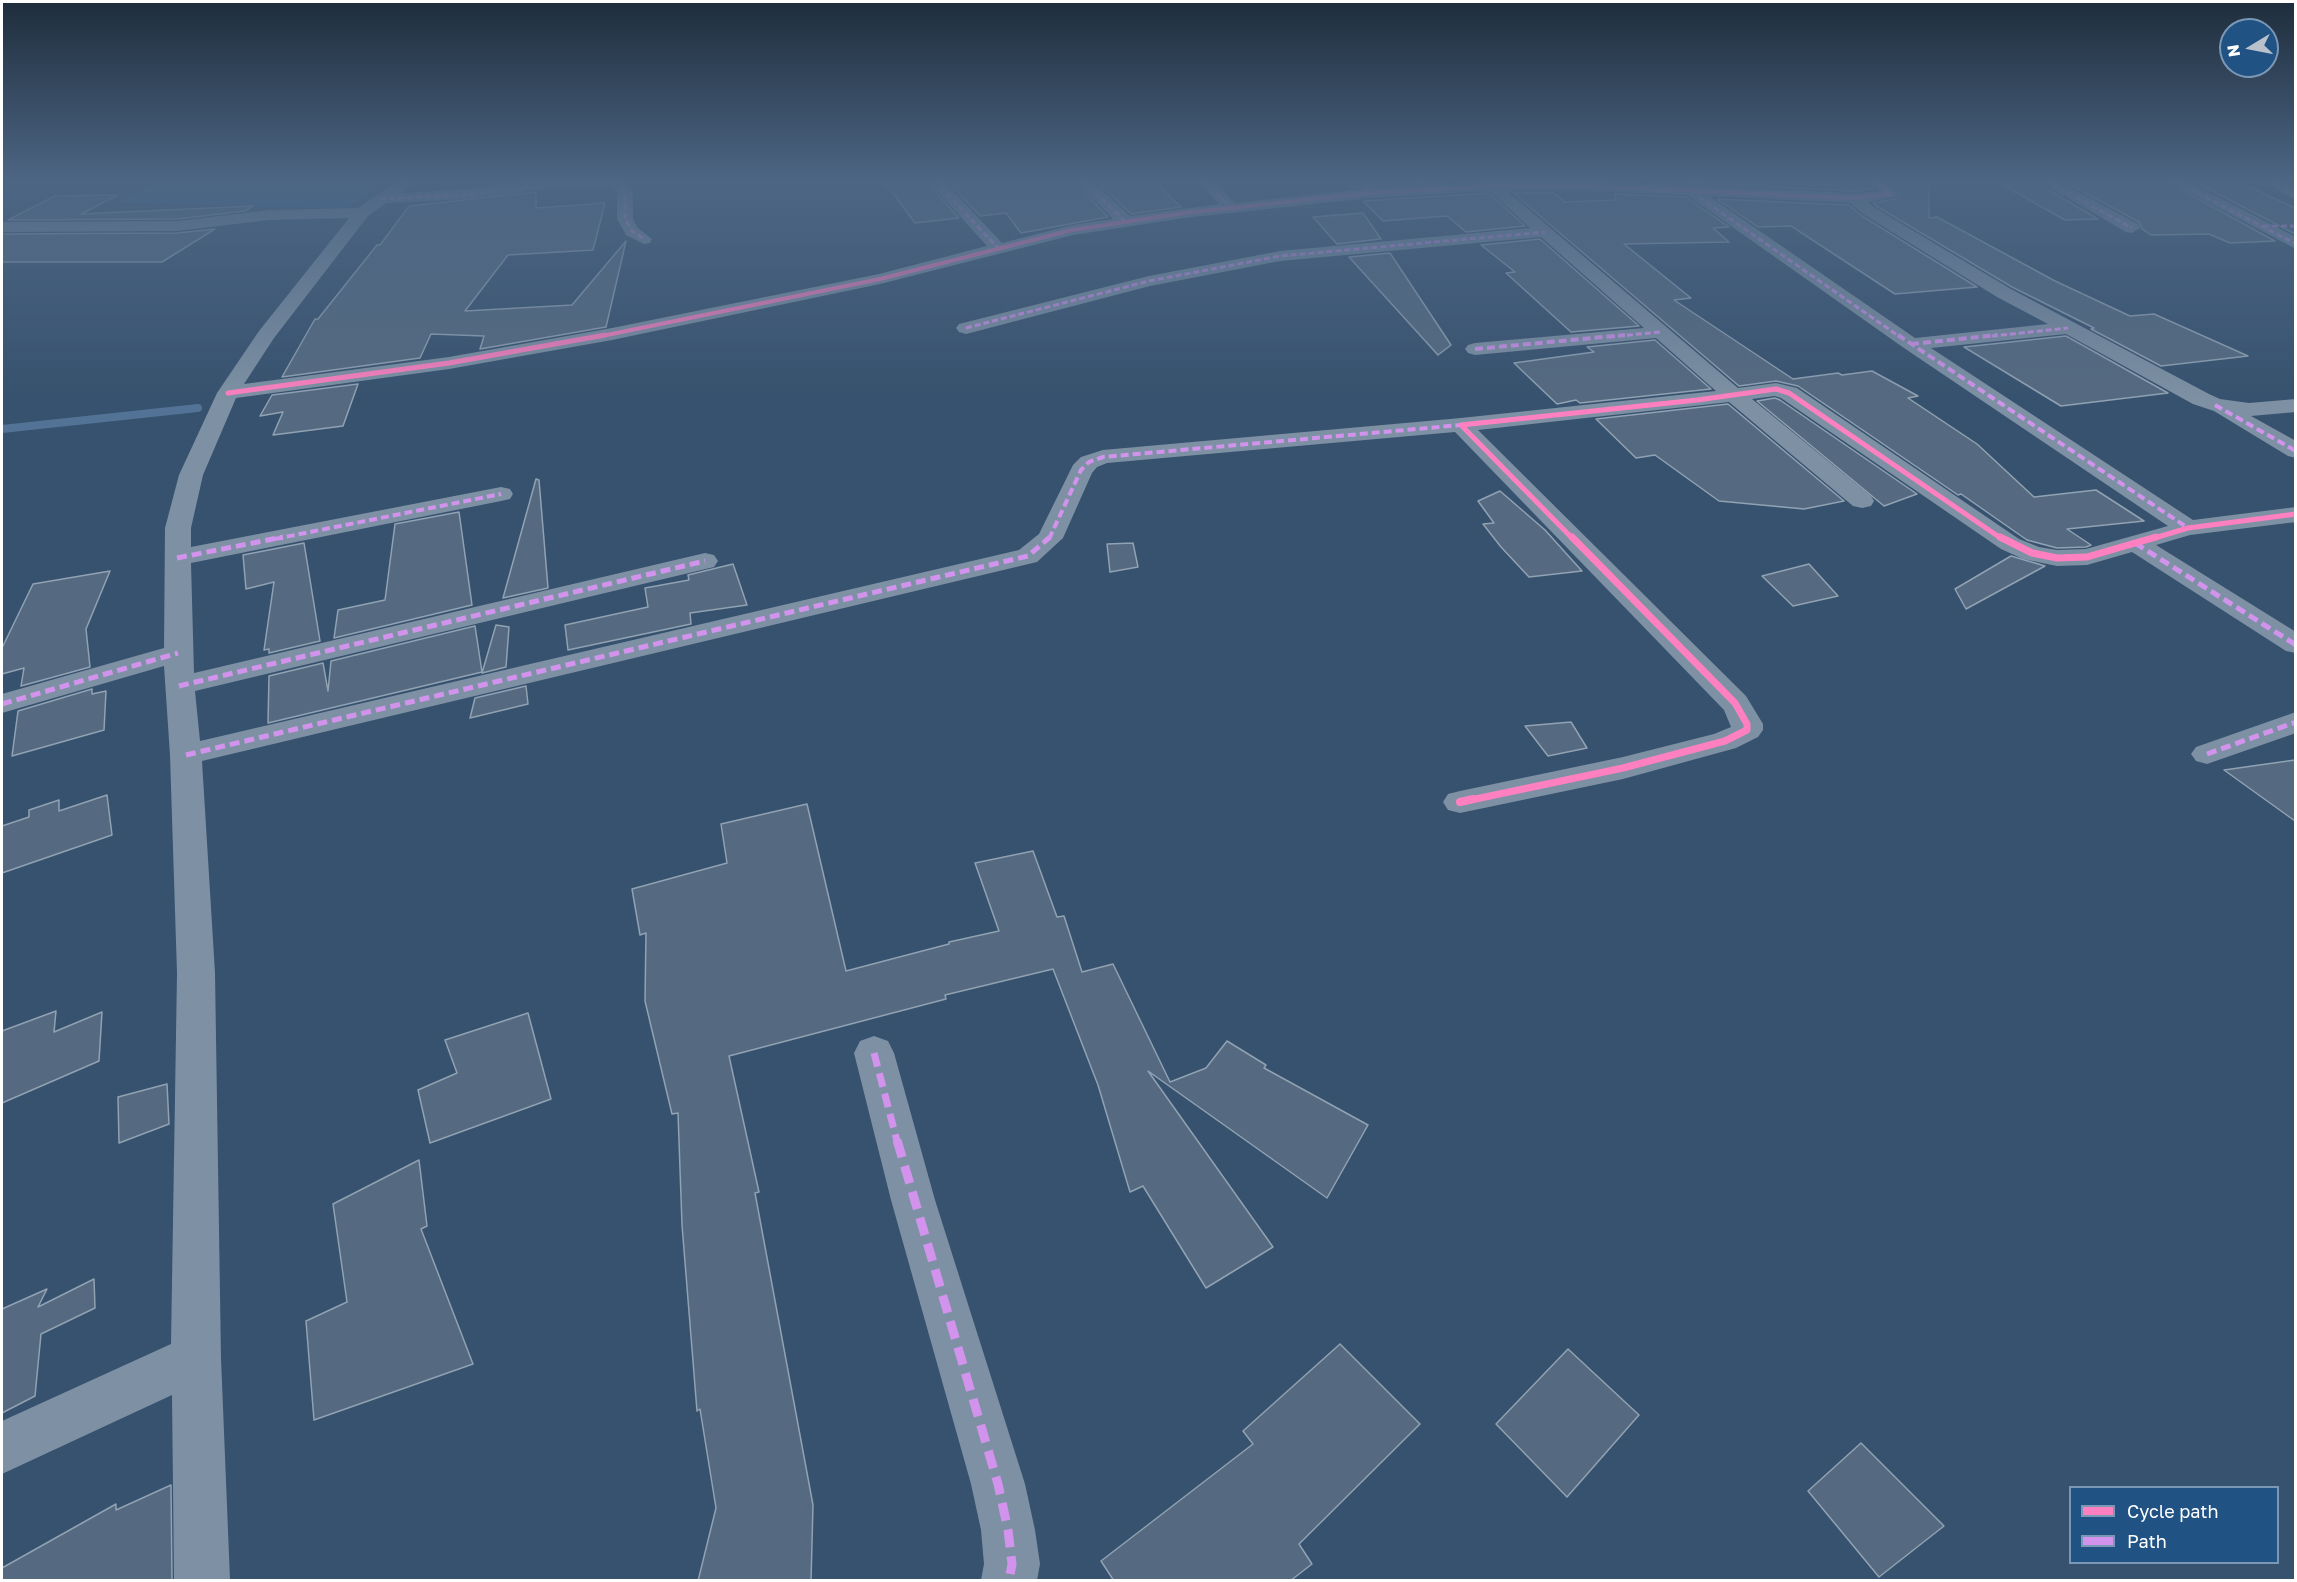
<!DOCTYPE html>
<html>
<head>
<meta charset="utf-8">
<style>
  body { margin:0 }
  #map { position:relative; width:2297px; height:1582px; overflow:hidden; background:#37526e; font-family:"Golos Text",sans-serif }
  canvas { display:block }
  .frame { position:absolute; inset:0; border:3px solid #fff; pointer-events:none }
  .legend { position:absolute; left:2069px; top:1486px; width:210px; height:78px; box-sizing:border-box; background:#215284; border:2px solid #7a97b5; margin:0; padding:8px 10px; list-style:none; font-size:18px; color:#fff }
  .legend li { display:flex; align-items:center; gap:12px; height:30px }
  .legend b { width:30px; border:2px solid #7a97b5 }
  .north { position:absolute; left:2219px; top:18px; width:60px; height:60px; box-sizing:border-box; background:#215284; border:2px solid #7a97b5; border-radius:50%; rotate:260deg; font-size:16px; font-weight:700; line-height:24px; text-align:center; color:#fff }
  .north::after { content:''; display:block; margin:auto; width:21px; height:27px; background:#b9c2cc; clip-path:polygon(50% 0,100% 100%,50% 72%,0 100%) }
</style>
</head>
<body>
<div id="map">
<canvas width="2297" height="1582"></canvas>
<div class="frame"></div>
<ul class="legend">
<li><b style="height:8px;background:#ff80c0"></b>Cycle path</li>
<li><b style="height:8px;background:#d193ec"></b>Path</li>
</ul>
<div class="north">N</div>
</div>
<script>
const context = document.querySelector('canvas').getContext('2d');
context.lineJoin = 'round';
function paint(path, color) { context.fillStyle = color; context.fill(path, 'evenodd'); }
const toPath = rows => new Path2D(rows.map(r => 'M' + r).join(''));
function strokePath(path, color, width, dash) { context.strokeStyle = color; context.lineWidth = width; context.lineCap = dash ? 'butt' : 'round'; context.setLineDash(dash || []); context.stroke(path); }
paint(toPath([
  [164,180,338,180,378,188,344,209,117,202]
]), '#35699a');
strokePath(toPath([
  [2,429,198,408]
]), '#527396', 8);
const building = toPath([
  [883,180,925,180,959,218,915,223,883,180],
  [992,180,1073,180,1108,217,1021,233,1006,213,980,216,950,184,992,180],
  [1095,180,1153,180,1181,207,1131,214,1095,180],
  [1343,180,1471,180,1350,188,1343,180],
  [1623,180,1863,180,1874,189,1854,191,1623,180],
  [1887,180,1929,180,1929,218,1937,217,2055,281,2130,316,2154,314,2248,356,2161,366,2091,329,2094,328,2012,287,1876,206,1873,203,1895,199,1899,195,1895,186,1887,180],
  [2081,180,2164,180,2275,241,2230,243,2209,234,2151,235,2142,229,2139,222,2065,182,2083,182,2081,180],
  [2191,180,2235,180,2295,208,2295,234,2191,180],
  [1999,183,2037,183,2098,219,2065,220,1999,183],
  [536,192,536,208,605,203,593,250,508,255,465,311,572,305,626,241,606,327,480,349,484,336,431,334,420,358,282,377,315,319,318,319,377,245,380,245,409,206,536,192],
  [1489,193,1525,226,1466,232,1447,216,1383,221,1363,201,1489,193],
  [1513,193,1554,193,1565,202,1615,200,1615,194,1686,197,1729,227,1713,228,1729,242,1624,244,1691,298,1674,300,1793,379,1838,373,1842,375,1872,371,1918,396,1908,398,1977,444,2034,497,2096,490,2144,521,2067,529,2091,545,2086,547,2057,548,2027,540,1961,494,1958,495,1798,386,1776,381,1739,386,1513,193],
  [118,195,81,214,253,206,245,211,177,219,8,220,55,196,118,195],
  [1717,199,1849,205,1862,216,1977,287,1895,294,1791,226,1758,227,1717,199],
  [1363,213,1381,239,1337,244,1313,217,1363,213],
  [215,229,162,262,2,262,2,234,177,233,215,229],
  [1540,239,1639,326,1571,332,1506,273,1515,272,1481,245,1540,239],
  [1390,253,1451,345,1438,355,1349,257,1390,253],
  [2066,336,2168,393,2061,406,1964,347,2066,336],
  [1655,340,1711,389,1580,403,1576,400,1557,404,1514,363,1594,352,1587,347,1655,340],
  [358,384,343,426,273,435,283,412,260,416,272,395,358,384],
  [1775,398,1780,400,1917,494,1884,506,1757,401,1775,398],
  [1728,404,1844,501,1804,509,1719,501,1655,455,1636,458,1596,419,1728,404],
  [536,479,539,480,548,588,503,598,536,479],
  [1500,491,1545,530,1582,571,1529,577,1501,547,1483,524,1494,523,1478,501,1500,491],
  [459,512,472,605,334,638,338,610,385,600,395,524,459,512],
  [304,543,320,641,269,653,269,649,264,650,274,582,246,589,243,555,304,543],
  [1133,543,1138,567,1110,572,1107,544,1133,543],
  [2011,556,2045,566,1966,609,1955,589,2011,556],
  [733,564,747,605,690,613,691,624,568,650,565,625,648,607,645,588,689,580,688,575,733,564],
  [1809,564,1838,596,1793,606,1762,576,1809,564],
  [110,571,86,629,90,667,21,686,24,668,2,674,2,648,33,584,110,571],
  [496,625,509,627,506,667,482,673,496,625],
  [475,626,482,672,268,723,269,676,323,663,328,691,331,661,475,626],
  [526,686,528,704,470,718,475,698,526,686],
  [92,689,92,694,106,691,104,730,12,756,18,711,92,689],
  [1571,722,1587,748,1548,756,1525,726,1571,722],
  [2295,760,2295,821,2224,770,2295,760],
  [107,795,112,835,2,873,2,826,29,817,29,810,59,800,59,811,107,795],
  [807,804,846,971,949,944,949,942,999,931,975,863,1033,851,1057,917,1064,916,1082,972,1113,964,1170,1082,1206,1068,1227,1041,1266,1065,1264,1068,1368,1125,1327,1198,1148,1071,1273,1247,1206,1288,1143,1186,1130,1192,1098,1085,1053,969,945,995,946,999,729,1056,759,1192,755,1193,813,1505,811,1581,698,1581,716,1508,700,1409,697,1411,682,1225,678,1113,672,1114,645,1001,646,933,640,935,632,889,727,863,721,824,807,804],
  [56,1011,54,1032,102,1012,99,1061,2,1103,2,1031,56,1011],
  [528,1013,551,1099,430,1143,418,1090,457,1073,445,1040,528,1013],
  [167,1084,169,1124,119,1143,118,1097,167,1084],
  [419,1160,427,1226,421,1229,473,1364,314,1420,306,1321,347,1302,333,1204,419,1160],
  [94,1279,95,1308,41,1334,35,1396,2,1413,2,1309,47,1289,38,1307,94,1279],
  [1340,1344,1420,1424,1299,1544,1312,1564,1290,1581,1114,1581,1101,1561,1253,1444,1243,1431,1340,1344],
  [1568,1349,1639,1415,1567,1497,1496,1424,1568,1349],
  [1861,1443,1944,1526,1879,1577,1808,1491,1861,1443],
  [171,1485,172,1581,2,1581,2,1568,116,1504,116,1510,171,1485]
]);
paint(building, '#556a80');
strokePath(building, '#91a2b2', 1.5);
paint(toPath([
  [399,180,417,180,401,193,466,189,537,180,622,180,633,193,633,219,638,228,652,239,650,243,644,244,626,235,617,219,617,193,610,187,560,187,466,199,386,203,368,216,274,338,244,384,449,357,612,328,879,274,987,246,927,180,943,180,1002,243,1072,225,1113,219,1075,180,1091,180,1130,216,1219,204,1196,180,1212,180,1235,203,1369,188,1482,182,1481,180,1588,181,1854,193,1880,191,1865,180,1883,180,1893,187,1897,194,1895,197,1868,202,1875,208,2011,289,2209,394,2220,399,2249,403,2296,399,2296,412,2251,416,2296,441,2296,458,2288,456,2214,411,2193,404,2066,334,1931,348,2193,520,2296,507,2296,522,2190,535,2156,545,2296,632,2296,653,2286,651,2132,552,2087,565,2057,566,2023,559,2001,549,1781,398,1775,396,1752,399,1871,496,1874,501,1871,506,1862,508,1853,506,1729,402,1478,430,1746,696,1763,724,1763,730,1758,737,1736,748,1623,779,1460,813,1448,810,1443,802,1448,794,1460,791,1623,757,1714,734,1731,727,1724,710,1455,432,1107,463,1097,467,1092,473,1063,538,1037,562,202,761,215,973,221,1358,230,1580,174,1580,172,1395,2,1474,2,1421,171,1344,177,973,170,755,164,666,2,713,2,694,164,648,165,528,179,475,217,393,259,331,349,218,269,220,177,231,2,232,2,222,177,221,269,210,358,208,399,180],
  [1490,191,1530,228,1280,251,1149,276,959,324,956,328,959,332,966,334,1150,286,1280,261,1541,237,1644,328,1475,343,1468,345,1465,349,1468,353,1475,355,1656,338,1716,391,1461,418,1103,450,1081,457,1073,465,1039,534,1019,550,200,741,195,691,714,567,718,561,714,555,705,553,194,673,191,563,501,501,510,499,513,494,510,489,501,487,191,547,191,528,203,475,236,398,449,369,612,340,880,284,1073,235,1184,218,1369,198,1490,191],
  [1507,191,1588,191,1687,195,1904,348,2168,526,2086,549,2057,550,2039,547,2019,539,1797,388,1776,383,1738,388,1507,191],
  [1709,196,1850,203,1863,214,1997,297,2048,324,1915,338,1709,196],
  [2037,180,2056,180,2138,224,2140,228,2132,233,2126,232,2037,180],
  [2166,180,2185,180,2296,237,2296,249,2166,180],
  [2260,180,2279,180,2296,189,2296,200,2260,180],
  [2296,712,2296,733,2207,764,2196,761,2191,754,2196,747,2296,712],
  [874,1036,888,1041,894,1053,935,1200,1025,1484,1035,1530,1040,1564,1037,1580,981,1580,984,1564,981,1530,971,1484,891,1200,854,1053,860,1041,874,1036]
]), '#7e91a4');
strokePath(toPath([
  [934,180,998,248],
  [1082,180,1126,222],
  [1203,180,1230,207],
  [1358,180,1369,193],
  [2044,180,2132,228],
  [2173,180,2296,244],
  [2267,180,2296,195],
  [1699,197,1900,337],
  [380,199,466,194,560,182,610,182,618,184,625,193,625,219,632,231,644,239],
  [2263,226,2296,226],
  [966,328,1149,281,1280,256,1545,232],
  [1609,337,1660,332],
  [1983,337,2068,328]
]), '#d193ec', 3, [6, 3]);
strokePath(toPath([
  [1898,335,2188,528],
  [1911,344,1997,335],
  [1475,349,1625,335],
  [2215,405,2296,451],
  [275,539,501,494],
  [1049,539,1081,470,1089,462,1103,457,1461,425]
]), '#d193ec', 4, [8, 4]);
strokePath(toPath([
  [2135,543,2296,645],
  [177,558,283,537],
  [179,686,705,561],
  [2,704,178,653],
  [2207,754,2296,722],
  [186,755,1028,556,1050,537]
]), '#d193ec', 5, [10, 5]);
strokePath(toPath([
  [874,1053,897,1141]
]), '#d193ec', 7, [14, 7]);
strokePath(toPath([
  [897,1140,998,1484,1008,1530,1012,1564,1009,1580]
]), '#d193ec', 9, [18, 9]);
strokePath(toPath([
  [597,337,880,279,1072,230,1184,213,1369,193,1492,186,1588,186,1854,198,1889,194,1888,190,1872,180]
]), '#ff80c0', 4);
strokePath(toPath([
  [228,393,449,363,605,335],
  [1573,539,1461,425,1697,400,1776,389,1789,393,2002,539],
  [2151,539,2188,528,2296,514]
]), '#ff80c0', 5);
strokePath(toPath([
  [2000,537,2032,553,2057,558,2087,557,2156,537],
  [1466,801,1623,768,1725,741,1747,730,1747,724,1735,703,1572,537]
]), '#ff80c0', 7);
strokePath(toPath([
  [1460,802,1473,799]
]), '#ff80c0', 8);
const sky = context.createLinearGradient(0, 0, 0, 402);
sky.addColorStop(0, '#1e2d3c');
sky.addColorStop(0.45, '#4d6684');
sky.addColorStop(1, '#4d668400');
context.fillStyle = sky;
context.fillRect(0, 0, 2297, 402);
</script>
</body>
</html>
